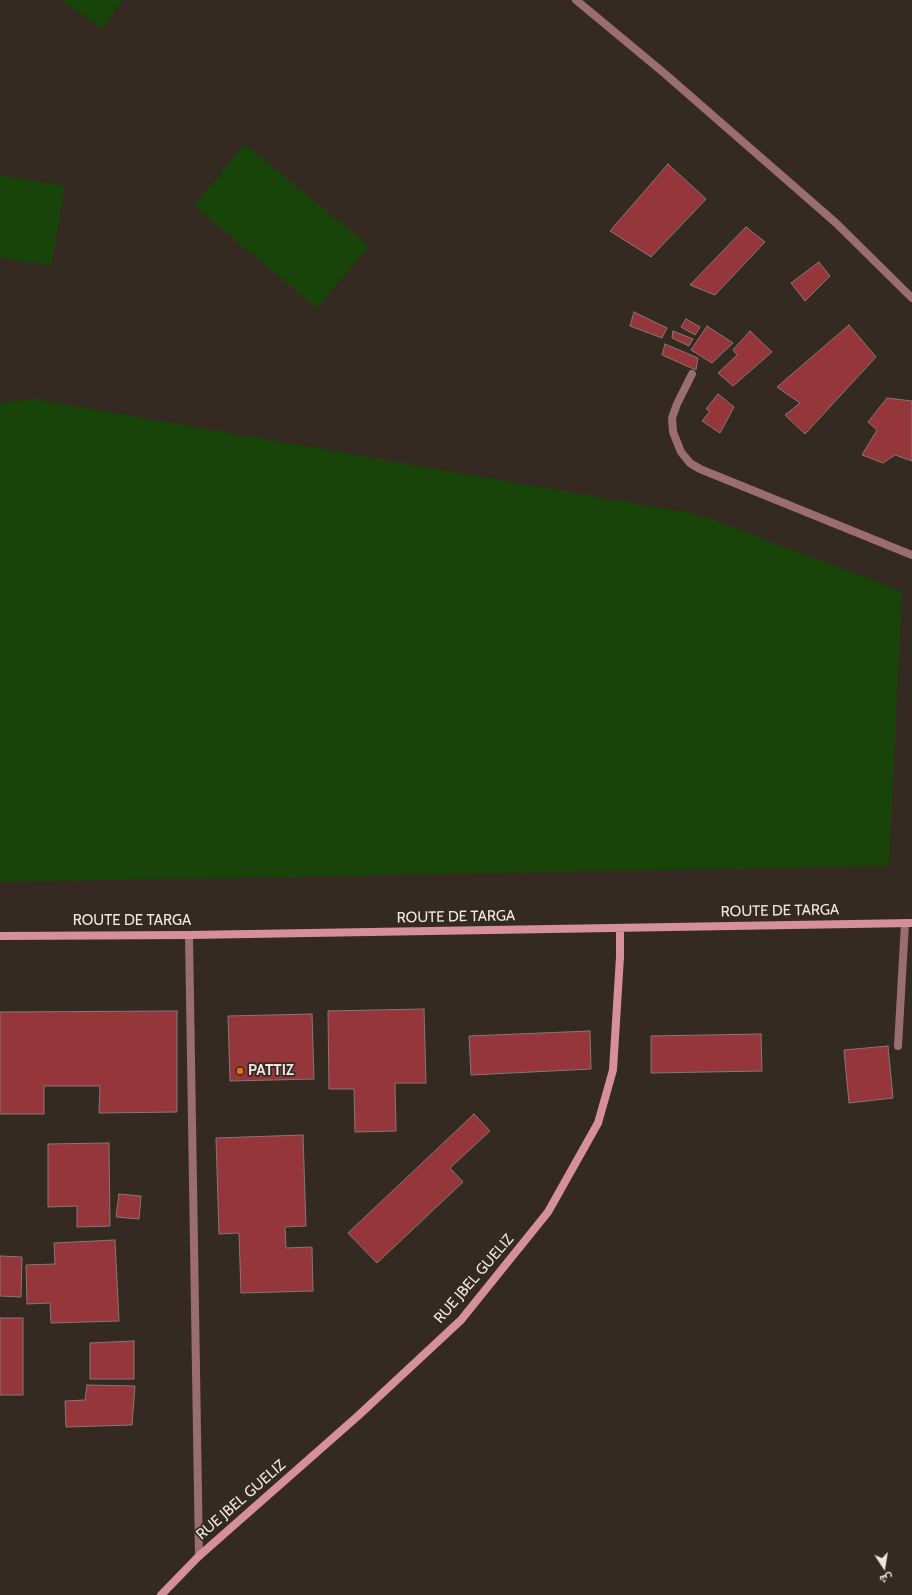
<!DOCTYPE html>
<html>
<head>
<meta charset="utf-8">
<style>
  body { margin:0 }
  #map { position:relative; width:912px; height:1595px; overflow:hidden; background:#352a22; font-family:Cabin,Vazirmatn,sans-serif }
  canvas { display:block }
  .north { position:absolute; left:864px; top:1547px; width:40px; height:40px; -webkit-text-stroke:3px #352a22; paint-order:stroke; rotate:168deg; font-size:11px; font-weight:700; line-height:16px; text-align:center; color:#efe7e2 }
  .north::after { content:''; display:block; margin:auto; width:14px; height:18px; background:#efe7e2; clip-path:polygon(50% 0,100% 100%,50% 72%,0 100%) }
</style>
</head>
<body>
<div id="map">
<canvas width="912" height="1595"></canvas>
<div class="north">ش</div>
</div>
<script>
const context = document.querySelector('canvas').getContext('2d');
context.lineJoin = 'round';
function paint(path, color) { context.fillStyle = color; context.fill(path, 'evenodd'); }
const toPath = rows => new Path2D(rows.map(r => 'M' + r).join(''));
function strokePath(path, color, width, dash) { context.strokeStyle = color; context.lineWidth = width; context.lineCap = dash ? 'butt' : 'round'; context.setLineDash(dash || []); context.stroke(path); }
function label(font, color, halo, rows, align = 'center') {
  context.font = font + ' Cabin,sans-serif'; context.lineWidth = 3.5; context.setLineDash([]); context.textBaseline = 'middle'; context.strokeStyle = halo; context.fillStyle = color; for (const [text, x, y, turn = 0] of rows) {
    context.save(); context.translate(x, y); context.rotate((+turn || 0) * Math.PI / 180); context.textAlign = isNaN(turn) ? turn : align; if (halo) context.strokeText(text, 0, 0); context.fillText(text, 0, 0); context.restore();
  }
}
paint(toPath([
  [61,0,123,0,102,29],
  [245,144,369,246,317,308,194,206],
  [0,175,65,186,51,266,0,258],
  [34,399,700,515,902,591,889,866,0,882,0,403]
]), '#194409');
const building = toPath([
  [668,164,706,199,651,257,610,231,668,164],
  [746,227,765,242,715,295,690,285,746,227],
  [819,262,830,276,805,301,791,283,819,262],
  [634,312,667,328,662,338,630,326,634,312],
  [686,319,700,327,695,335,681,327,686,319],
  [849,325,876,357,805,434,785,415,800,403,777,387,849,325],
  [707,326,733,343,712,363,691,350,707,326],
  [673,331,693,339,689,346,672,338,673,331],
  [750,331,772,352,733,386,718,373,737,355,733,350,750,331],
  [665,344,698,358,696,370,662,355,665,344],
  [718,394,734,407,720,433,702,421,710,411,706,409,718,394],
  [887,398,912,401,912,461,895,455,883,463,862,455,877,430,868,422,887,398],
  [424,1009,426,1083,395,1083,396,1131,355,1132,354,1089,329,1089,328,1011,424,1009],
  [177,1011,177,1112,99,1113,100,1086,44,1086,44,1114,0,1114,0,1012,177,1011],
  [312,1014,314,1079,230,1081,228,1016,312,1014],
  [590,1031,591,1069,471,1075,469,1036,590,1031],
  [761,1034,762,1071,651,1073,651,1036,761,1034],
  [888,1046,893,1098,849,1103,844,1050,888,1046],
  [474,1114,490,1131,450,1168,463,1182,377,1263,348,1233,474,1114],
  [303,1135,306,1226,285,1227,286,1248,312,1247,313,1291,241,1293,239,1233,219,1234,216,1138,303,1135],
  [109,1143,110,1226,77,1227,77,1206,48,1207,48,1144,109,1143],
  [119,1194,141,1196,139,1219,116,1217,119,1194],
  [115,1240,119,1321,51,1323,50,1303,27,1304,26,1265,55,1264,54,1243,115,1240],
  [0,1256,22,1257,21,1297,0,1296,0,1256],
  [0,1318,23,1318,23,1395,0,1395,0,1318],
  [134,1341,134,1379,90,1379,90,1343,134,1341],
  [87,1385,135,1386,132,1425,66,1427,65,1401,85,1400,87,1385]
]);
paint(building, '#94363a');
strokePath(building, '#887776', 1);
strokePath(toPath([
  [898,1046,905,923]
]), '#996d72', 8);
strokePath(toPath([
  [576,0,664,73,836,223,912,298],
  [692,374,677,404,672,418,673,432,681,452,690,463,700,469,912,555],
  [189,935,199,1556]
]), '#996d72', 8);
strokePath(toPath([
  [0,936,189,935,912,923],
  [161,1595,199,1556,359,1415,461,1320,548,1212,598,1123,613,1070,620,957,620,928]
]), '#d69099', 8);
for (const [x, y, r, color] of [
  [240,1071,4,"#e8710a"]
]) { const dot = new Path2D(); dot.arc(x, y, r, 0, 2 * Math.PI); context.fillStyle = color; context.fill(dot); strokePath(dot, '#352a22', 1.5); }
label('15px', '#efe7e2', '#352a22', [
  ["ROUTE DE TARGA",780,911,-1],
  ["ROUTE DE TARGA",456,917,-1],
  ["ROUTE DE TARGA",132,921],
  ["RUE JBEL GUELIZ",474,1279,-49],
  ["RUE JBEL GUELIZ",241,1500,-41]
]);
label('bold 15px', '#efe7e2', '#352a22', [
  ["PATTIZ",248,1071]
], 'left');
</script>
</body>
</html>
